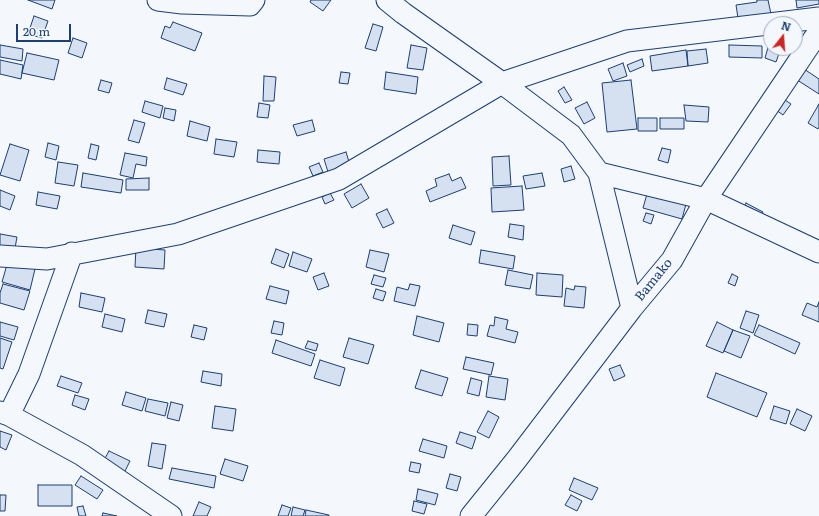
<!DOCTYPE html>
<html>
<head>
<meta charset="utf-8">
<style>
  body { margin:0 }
  #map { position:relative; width:819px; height:516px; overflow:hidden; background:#f4f7fb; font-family:Literata,serif }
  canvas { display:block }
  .north { position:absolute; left:763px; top:16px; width:40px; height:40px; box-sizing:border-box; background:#f4f7fb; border:1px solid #9eadc5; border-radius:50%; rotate:17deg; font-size:11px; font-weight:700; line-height:16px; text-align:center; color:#1d3f73 }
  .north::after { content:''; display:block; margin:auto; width:14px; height:18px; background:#c62828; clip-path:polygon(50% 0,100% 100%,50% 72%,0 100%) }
  .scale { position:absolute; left:16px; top:24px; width:55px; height:18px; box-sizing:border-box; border:2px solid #1d3f73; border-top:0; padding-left:5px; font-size:12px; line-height:14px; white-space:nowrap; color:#1d3f73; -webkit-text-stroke:3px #f4f7fb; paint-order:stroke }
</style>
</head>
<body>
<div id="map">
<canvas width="819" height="516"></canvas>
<div class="north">N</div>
<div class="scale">20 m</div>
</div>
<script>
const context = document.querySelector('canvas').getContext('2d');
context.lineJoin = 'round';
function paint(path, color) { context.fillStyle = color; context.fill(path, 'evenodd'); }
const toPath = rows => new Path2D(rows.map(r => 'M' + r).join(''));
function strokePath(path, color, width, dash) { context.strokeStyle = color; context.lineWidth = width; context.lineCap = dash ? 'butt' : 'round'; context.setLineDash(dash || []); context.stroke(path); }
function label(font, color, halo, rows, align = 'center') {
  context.font = font + ' Literata,serif'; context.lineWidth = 3; context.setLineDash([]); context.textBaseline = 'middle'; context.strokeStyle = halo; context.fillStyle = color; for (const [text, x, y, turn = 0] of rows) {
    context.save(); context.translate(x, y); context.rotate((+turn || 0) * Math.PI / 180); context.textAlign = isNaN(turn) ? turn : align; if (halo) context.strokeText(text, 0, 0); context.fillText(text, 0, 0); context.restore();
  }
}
const building = toPath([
  [28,0,55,0,52,9,28,0],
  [311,0,331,0,323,11,310,2,311,0],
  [757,0,768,0,771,14,738,18,736,5,757,2,757,0],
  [796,0,819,0,819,4,797,8,796,0],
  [34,16,48,21,42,38,28,34,34,16],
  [173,22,202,33,195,51,161,38,165,26,170,28,173,22],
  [373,24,383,27,376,51,365,48,373,24],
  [73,38,87,43,82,58,68,53,73,38],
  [769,44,771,45,771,48,781,48,776,62,765,58,769,44],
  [0,45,23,49,22,61,0,57,0,45],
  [411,45,427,48,423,70,407,68,411,45],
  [729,45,762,46,762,58,729,57,729,45],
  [706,49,708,63,688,66,687,51,706,49],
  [686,50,688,66,652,71,650,56,686,50],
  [27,53,59,60,54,80,22,73,27,53],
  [642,59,644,66,630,72,627,65,642,59],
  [0,60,23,65,21,79,0,74,0,60],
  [623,63,627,76,613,81,608,69,623,63],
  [798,65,819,79,819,94,791,76,798,65],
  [341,72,350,73,348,84,339,83,341,72],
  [386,72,418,77,416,94,384,89,386,72],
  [264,76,276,77,274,101,263,101,264,76],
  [167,78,187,84,183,95,164,89,167,78],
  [101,80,112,83,109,93,98,90,101,80],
  [631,80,637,129,607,132,602,83,631,80],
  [564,87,572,100,565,103,558,91,564,87],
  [779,96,791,104,783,115,772,107,779,96],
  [145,101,163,106,160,118,142,112,145,101],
  [587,102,595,118,584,124,575,108,587,102],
  [259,103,270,105,268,118,257,117,259,103],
  [819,104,819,127,818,129,808,123,819,104],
  [684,105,709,107,708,122,686,121,684,105],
  [165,108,176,110,174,121,163,118,165,108],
  [638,118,657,118,657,131,638,131,638,118],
  [660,118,684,118,684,129,660,129,660,118],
  [134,120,145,123,139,143,128,140,134,120],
  [312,120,315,131,297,136,293,125,312,120],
  [190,121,210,127,207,141,187,136,190,121],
  [216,139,237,142,234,157,214,154,216,139],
  [48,143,59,146,56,160,45,157,48,143],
  [10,144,29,150,20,181,0,175,10,144],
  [91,144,99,146,96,160,88,158,91,144],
  [662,148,671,150,668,163,658,160,662,148],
  [258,150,280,152,279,164,257,162,258,150],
  [346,152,350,165,328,172,324,159,346,152],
  [125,153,147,157,146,166,136,164,133,178,120,175,125,153],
  [509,156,511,185,493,186,492,157,509,156],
  [58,162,78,165,74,186,55,183,58,162],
  [319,163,323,172,313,176,309,167,319,163],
  [571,166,575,179,564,182,561,169,571,166],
  [83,173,123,180,121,193,81,187,83,173],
  [542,173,545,186,526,189,523,176,542,173],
  [449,174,452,181,461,177,466,188,430,202,426,191,437,186,435,179,449,174],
  [149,178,149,190,126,190,126,179,149,178],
  [361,184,369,198,352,208,344,194,361,184],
  [522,186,524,210,492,212,491,188,522,186],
  [0,190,15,196,10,210,0,206,0,190],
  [38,192,60,196,57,209,36,205,38,192],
  [330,193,334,200,325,204,322,197,330,193],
  [647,194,686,204,682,219,643,208,647,194],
  [746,203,763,212,758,223,741,213,746,203],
  [387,209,394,223,383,228,376,214,387,209],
  [646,213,654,215,651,224,643,221,646,213],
  [510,224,524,226,523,240,508,237,510,224],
  [453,225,475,232,471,245,449,238,453,225],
  [0,234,17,237,15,248,0,246,0,234],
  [136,248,165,250,164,269,135,267,136,248],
  [276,249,289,254,284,268,271,263,276,249],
  [370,250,389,254,384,272,366,267,370,250],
  [481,250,515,256,513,269,479,263,481,250],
  [293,252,312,259,307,272,289,266,293,252],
  [8,261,35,269,30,290,2,282,8,261],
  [508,270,533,275,530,289,505,285,508,270],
  [324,273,329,286,318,290,313,277,324,273],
  [537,273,563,275,562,297,536,295,537,273],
  [732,274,738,277,735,286,728,283,732,274],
  [374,275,386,278,383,287,371,284,374,275],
  [3,284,30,291,24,310,0,303,0,293,3,284],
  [410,284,420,286,415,306,394,301,397,287,408,290,410,284],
  [270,286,289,291,286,304,266,299,270,286],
  [575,286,586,287,584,308,564,306,566,288,574,290,575,286],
  [376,289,386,292,383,301,373,298,376,289],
  [81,293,105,298,102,312,79,307,81,293],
  [819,302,819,322,802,315,807,303,817,307,819,302],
  [148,310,167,314,164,327,145,323,148,310],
  [746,311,759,315,753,333,740,328,746,311],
  [105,314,125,319,122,332,102,327,105,314],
  [417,316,444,323,439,342,413,335,417,316],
  [495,317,508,320,506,329,518,332,515,343,487,336,490,325,494,326,495,317],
  [274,321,284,323,282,335,271,333,274,321],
  [0,322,18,327,14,340,0,336,0,322],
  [717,322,733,330,723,353,706,346,717,322],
  [468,324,478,325,477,336,467,335,468,324],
  [194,325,207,328,204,340,191,337,194,325],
  [759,325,800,343,795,354,754,335,759,325],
  [733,330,750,336,741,358,724,351,733,330],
  [0,338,12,342,3,369,0,368,0,338],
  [349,338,374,345,368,364,343,357,349,338],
  [276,340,315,354,311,366,272,353,276,340],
  [308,341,318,344,316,351,305,348,308,341],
  [466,357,494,363,491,375,463,369,466,357],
  [320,360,345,368,340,386,314,378,320,360],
  [620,365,625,376,614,381,609,369,620,365],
  [421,370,448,378,442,396,415,388,421,370],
  [203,371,222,374,221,386,201,382,203,371],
  [716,373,767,393,757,417,707,397,716,373],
  [61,376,82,383,78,393,57,386,61,376],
  [489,376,508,379,505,400,486,397,489,376],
  [471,378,482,381,479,396,467,393,471,378],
  [126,392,146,398,142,411,122,405,126,392],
  [75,395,89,399,85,410,72,405,75,395],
  [148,399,168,403,165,416,145,411,148,399],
  [171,402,183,405,179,421,167,418,171,402],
  [215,406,236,409,233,431,212,428,215,406],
  [774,406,790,411,786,424,770,419,774,406],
  [797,409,812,416,805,431,790,424,797,409],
  [488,411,499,417,489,438,477,432,488,411],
  [0,431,12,435,6,450,0,447,0,431],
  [460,432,476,437,472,449,456,443,460,432],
  [423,439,447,446,444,458,419,451,423,439],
  [152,443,166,445,162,469,148,466,152,443],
  [109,451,130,461,124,473,103,462,109,451],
  [225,459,248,466,243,481,220,474,225,459],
  [411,462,421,464,419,473,409,471,411,462],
  [172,468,216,476,214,488,169,479,172,468],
  [450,474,461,477,457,491,446,488,450,474],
  [81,476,103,490,97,499,75,485,81,476],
  [574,478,598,488,592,500,569,490,574,478],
  [38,485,72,485,72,506,38,506,38,485],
  [418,489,438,494,435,505,416,500,418,489],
  [0,495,6,495,5,511,0,511,0,495],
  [571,495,582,501,577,511,565,505,571,495],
  [414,501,427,504,424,514,412,511,414,501],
  [199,502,211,507,207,516,193,516,199,502],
  [282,505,291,508,288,516,278,516,282,505],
  [83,506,86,516,79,516,77,507,83,506],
  [293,507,305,510,303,516,291,516,293,507],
  [306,510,329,515,329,516,305,516,306,510],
  [103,513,117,516,102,516,103,513]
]);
paint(building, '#d5e0f0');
strokePath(building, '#1d3f73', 1);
const minor = toPath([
  [158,0,182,3,250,5,254,0],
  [387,0,403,13,502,83,571,135,599,173,706,199,819,252],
  [599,173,632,308],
  [0,256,47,259,178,234,339,179,502,83,627,41,819,18],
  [0,412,9,415,82,455,171,516],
  [9,415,29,374,72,253],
  [471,516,517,459,632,308,672,260,706,199,819,31]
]);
strokePath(minor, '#1d3f73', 23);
strokePath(minor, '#f4f7fb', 21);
label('13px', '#1d3f73', '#f4f7fb', [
  ["Bamako",654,280,-51]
]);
</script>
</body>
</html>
